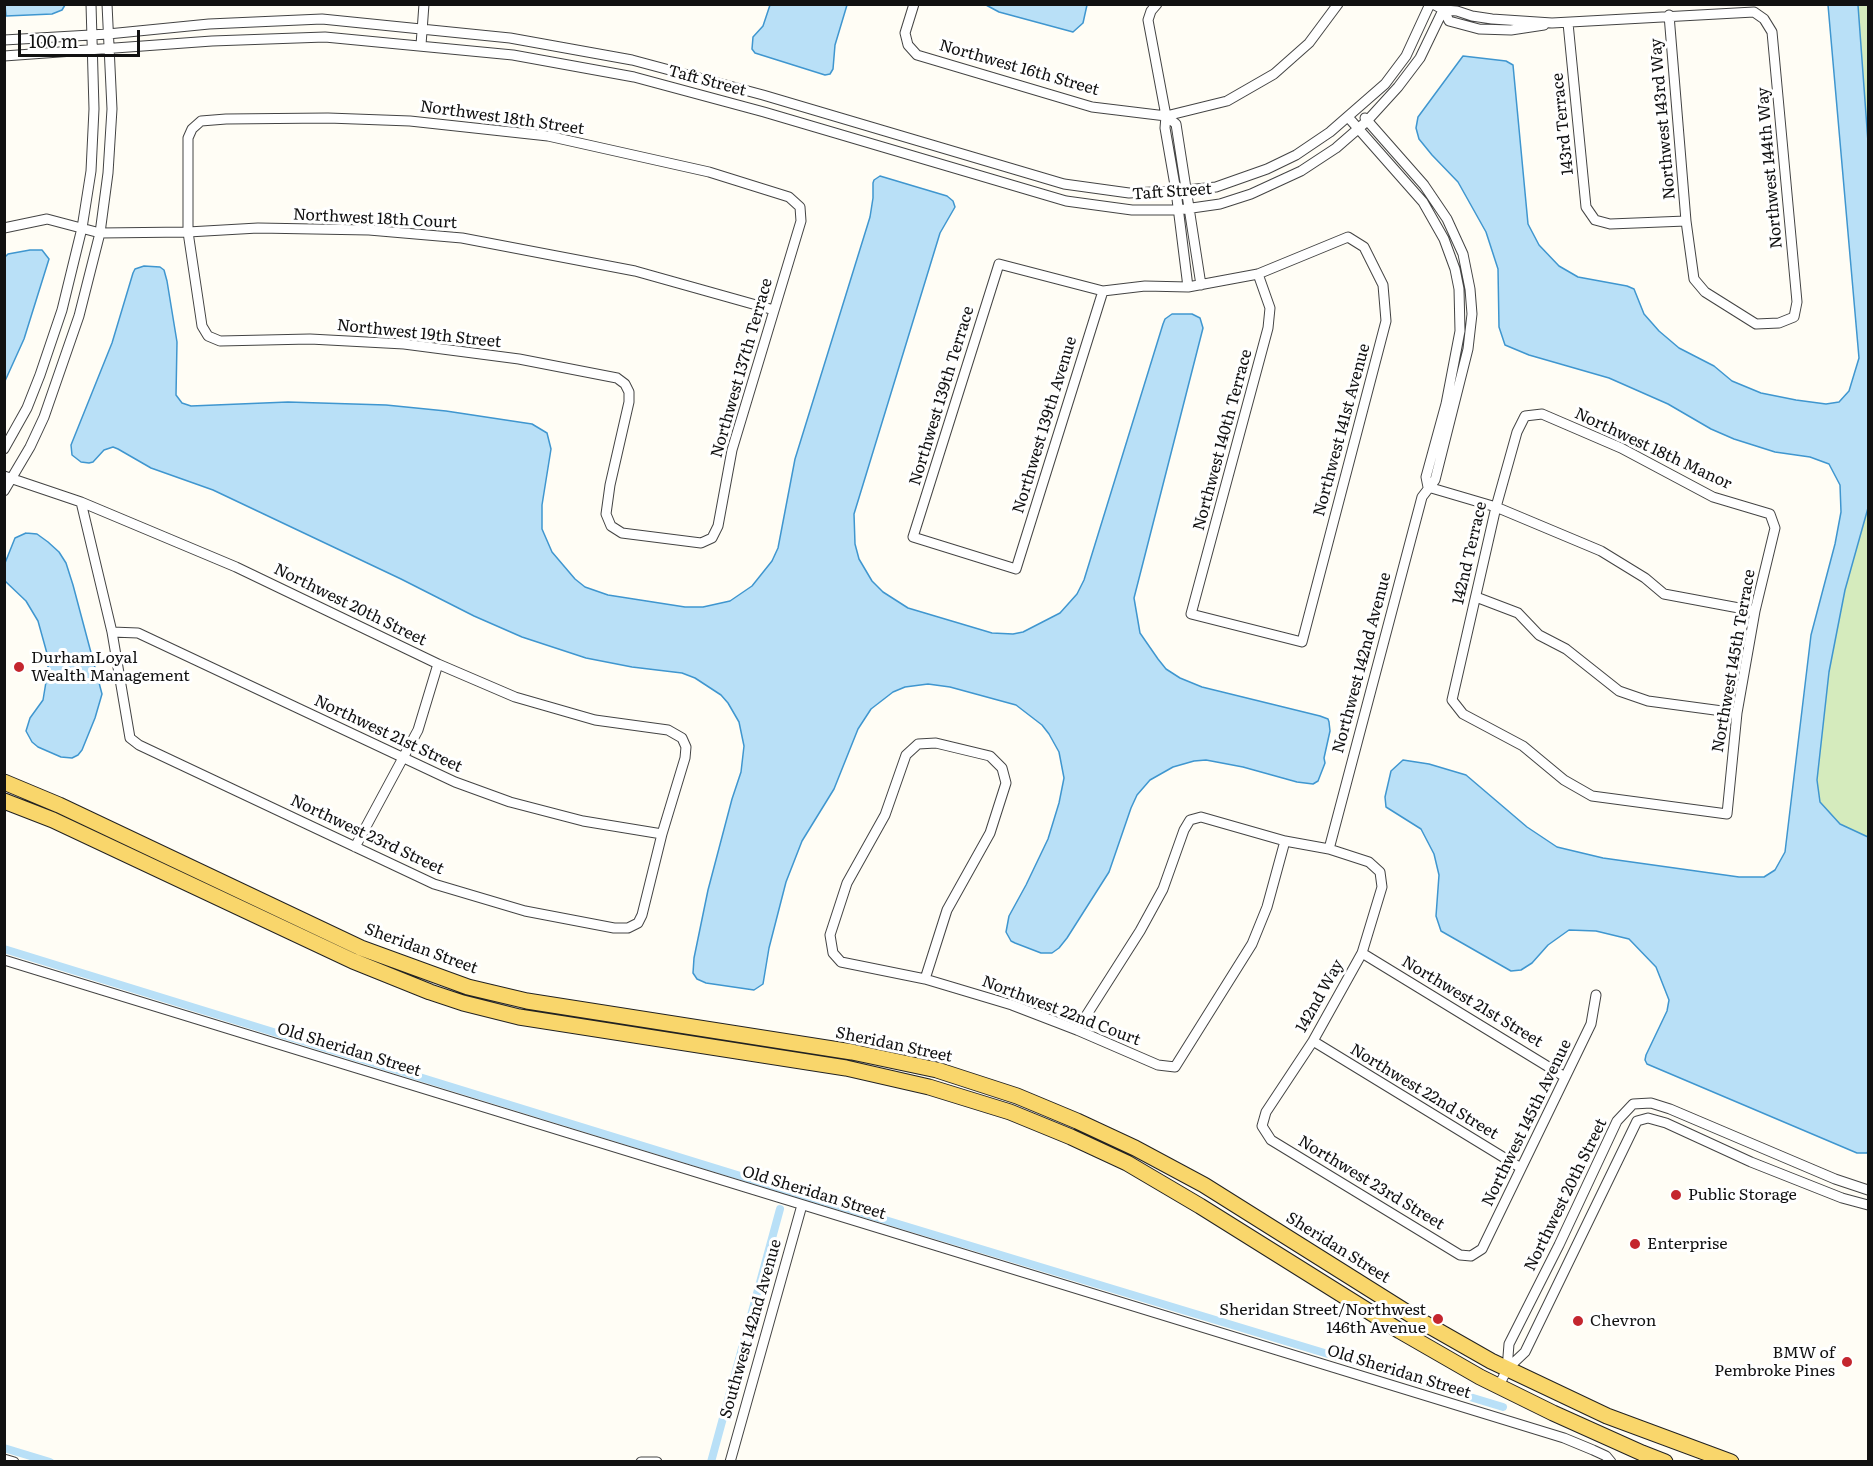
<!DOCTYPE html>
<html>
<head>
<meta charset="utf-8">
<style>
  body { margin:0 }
  #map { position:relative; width:1873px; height:1466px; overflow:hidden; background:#fffdf5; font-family:Literata,serif }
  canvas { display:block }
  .frame { position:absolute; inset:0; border:6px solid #111; pointer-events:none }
  .scale { position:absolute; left:18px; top:30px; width:122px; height:27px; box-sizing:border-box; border:3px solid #111; border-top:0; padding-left:8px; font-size:18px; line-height:21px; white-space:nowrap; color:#111; -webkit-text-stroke:4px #fff; paint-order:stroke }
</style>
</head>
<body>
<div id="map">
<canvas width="1873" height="1466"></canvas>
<div class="frame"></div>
<div class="scale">100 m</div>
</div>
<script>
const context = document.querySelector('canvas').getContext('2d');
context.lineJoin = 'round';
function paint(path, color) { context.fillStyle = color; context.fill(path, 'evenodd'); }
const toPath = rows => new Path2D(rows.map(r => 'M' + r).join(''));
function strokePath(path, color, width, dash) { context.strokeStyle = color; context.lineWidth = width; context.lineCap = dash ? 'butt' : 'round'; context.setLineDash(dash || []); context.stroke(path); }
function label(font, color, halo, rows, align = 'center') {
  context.font = font + ' Literata,serif'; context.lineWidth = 6; context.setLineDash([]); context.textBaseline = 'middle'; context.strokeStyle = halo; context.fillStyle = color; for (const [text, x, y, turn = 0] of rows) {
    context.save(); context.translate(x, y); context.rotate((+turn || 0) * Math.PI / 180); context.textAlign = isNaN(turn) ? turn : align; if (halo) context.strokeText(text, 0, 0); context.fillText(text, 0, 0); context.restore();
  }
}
paint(toPath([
  [1858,5,1868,5,1868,142],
  [1868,508,1868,837,1840,824,1820,802,1817,780,1829,672,1845,590]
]), '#d5ebbd');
const water = toPath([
  [5,5,5,4,65,5,62,10,52,14,6,16,5,5],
  [770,5,847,5,835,45,833,69,830,74,825,75,755,53,752,49,753,37,763,26,770,5],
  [986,5,1087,5,1083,23,1073,32,999,12,986,5],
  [1828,5,1858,5,1868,142,1868,508,1845,590,1829,672,1817,780,1820,802,1840,824,1868,837,1868,1151,1867,1153,1857,1153,1647,1064,1645,1060,1646,1055,1667,1011,1669,1000,1656,967,1629,939,1596,931,1569,930,1548,945,1532,963,1521,970,1511,971,1441,931,1436,916,1439,875,1434,854,1421,829,1386,807,1385,797,1391,771,1403,760,1429,764,1466,775,1527,827,1557,847,1603,858,1739,877,1764,877,1775,870,1785,852,1811,635,1835,544,1841,512,1840,485,1829,464,1810,457,1775,452,1734,439,1711,429,1668,404,1609,378,1529,355,1505,345,1499,327,1498,269,1486,232,1458,182,1432,155,1419,139,1416,128,1418,117,1463,56,1506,61,1513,65,1528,224,1539,245,1559,266,1578,277,1627,286,1634,289,1644,314,1659,331,1679,348,1714,366,1732,381,1761,393,1796,400,1826,404,1839,402,1849,391,1859,358,1828,5],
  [880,176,947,196,953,201,955,207,940,233,854,514,855,544,859,559,872,581,883,592,908,608,992,633,1013,634,1023,632,1060,613,1077,594,1084,580,1163,324,1165,319,1172,314,1192,314,1200,318,1203,328,1134,598,1140,633,1158,659,1166,669,1180,678,1202,687,1320,716,1328,719,1329,722,1330,731,1324,758,1325,763,1318,781,1313,784,1297,782,1243,767,1206,760,1194,761,1173,767,1150,780,1137,795,1131,808,1109,872,1067,938,1059,948,1052,953,1041,953,1015,943,1011,941,1006,932,1009,916,1026,885,1048,839,1059,803,1064,778,1059,752,1049,734,1042,725,1016,705,950,687,928,684,905,687,893,692,871,709,858,729,834,789,802,841,786,882,769,948,763,984,754,990,706,983,697,979,693,973,694,958,708,890,732,799,741,772,744,746,739,722,728,703,721,695,695,678,682,673,632,667,586,658,522,637,474,616,401,579,213,490,151,468,118,449,113,447,104,450,93,462,89,463,81,462,72,455,71,445,112,343,133,273,135,269,144,266,160,267,164,270,167,281,177,342,176,395,182,403,191,406,288,402,386,405,446,411,532,424,547,433,551,449,542,505,542,529,552,552,575,579,585,587,608,595,685,607,703,607,730,601,752,586,772,561,778,548,795,459,870,217,873,198,873,183,874,180,880,176],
  [30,250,42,250,49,259,24,339,5,381,5,257,8,254,30,250],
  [26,533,37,534,48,542,59,552,66,563,73,585,102,694,95,718,82,750,78,755,72,758,61,757,38,747,32,742,26,731,30,718,43,700,48,670,48,657,38,621,26,601,5,581,5,563,15,538,26,533]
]);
paint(water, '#b9e0f7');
strokePath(water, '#3f96cf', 1.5);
strokePath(toPath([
  [4,949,786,1190,1503,1407],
  [4,1448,50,1462],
  [711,1462,780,1209]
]), '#b9e0f7', 8);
const minor = toPath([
  [914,4,905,33,908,45,917,55,1092,107,1166,116,1227,101,1274,74,1309,43,1338,4],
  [1157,4,1151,11,1148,20,1166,116,1165,128,1176,191,1188,287],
  [1433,4,1444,10,1457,11,1472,16,1492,19,1552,23,1754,12,1764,19,1772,32,1797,302,1794,317,1779,323,1756,324,1705,292,1694,279,1686,221,1610,224,1595,220,1586,207,1568,23],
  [1444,10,1449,21,1479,29,1511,30,1544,25],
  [1669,15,1686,221],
  [4,40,108,34,209,24,322,19,510,38,632,60,763,95,1064,184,1129,193,1176,191,1216,187,1267,169,1296,155,1330,132,1385,84,1406,56,1430,4],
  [421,45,424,4],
  [4,56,212,41,325,37,513,55,634,77,764,112,1066,201,1132,210,1178,210,1220,204,1251,194,1301,171,1336,148,1367,121,1398,87,1420,58,1446,4],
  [1166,116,1176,124,1201,285],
  [1348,117,1423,202,1444,239,1455,269,1459,289,1460,331,1446,404,1426,477,1428,487],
  [328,118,410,121,548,136,709,172,789,197,800,207,801,221,732,450,718,526,712,538,701,543,622,533,611,526,606,514,610,485,629,402,629,392,625,384,617,378,519,359,404,344,310,339,220,341,208,336,202,326,188,232,188,138,192,129,201,121,226,119,328,118],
  [4,228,47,219,100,233,188,232,258,228,369,230,462,238,635,271,774,310],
  [1103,291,1016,569,913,537,999,264,1103,291,1145,286,1188,287,1258,274,1348,237,1364,247,1383,285,1386,321,1302,642,1191,614,1268,328,1270,308,1258,274],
  [1542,414,1621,448,1713,497,1770,514,1775,528,1755,611,1737,713,1727,814,1592,796,1564,780,1523,746,1463,714,1452,700,1496,507,1517,432,1525,416,1542,414],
  [4,449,27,408,40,375,62,310,82,228,91,171,94,109,91,4],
  [4,476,81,502,236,567,438,664,515,697,595,720,668,730,682,738,686,747,685,758,662,834,642,915,638,923,628,928,614,928,525,911,434,884,139,745,130,738,112,632,81,502],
  [1428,487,1496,507,1601,551,1645,578,1664,594,1755,611],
  [4,491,30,447,44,417,79,316,100,233,108,173,112,109,107,4],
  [1476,597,1518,613,1539,635,1566,649,1619,691,1648,701,1737,713],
  [112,632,138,633,455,782,510,802,583,821,662,834],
  [355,847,418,730,438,664],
  [1329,849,1422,497,1435,480,1468,349,1472,314,1470,289,1463,254,1447,219,1424,185,1365,118],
  [1362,953,1565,1077],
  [4,960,1564,1438,1593,1450,1606,1456,1611,1462],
  [925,979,947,910,990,833,1006,783,1002,768,990,756,936,743,918,744,906,755,885,815,847,883,830,935,833,953,841,962,925,979,1012,1005,1077,1030,1158,1065,1175,1067,1252,944,1267,907,1285,841],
  [1077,1030,1140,931,1163,889,1184,830,1190,820,1201,817,1285,841,1329,849,1369,862,1380,872,1382,887,1362,953,1313,1041,1266,1112,1262,1126,1271,1140,1460,1255,1471,1256,1482,1249,1591,1024,1596,995],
  [1313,1041,1521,1168],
  [1507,1369,1509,1344,1559,1245,1617,1121,1633,1104,1651,1103,1670,1109,1835,1179,1868,1190],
  [1499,1386,1507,1369,1525,1352,1637,1121,1648,1118,1666,1123,1751,1162,1842,1198,1868,1205],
  [4,1459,14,1462],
  [641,1462,657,1462],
  [730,1462,802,1205]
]);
const primary = toPath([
  [4,782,59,805,361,948,468,987,527,1001,852,1052,937,1070,1017,1096,1077,1121,1135,1148,1204,1185,1419,1320,1491,1361,1607,1416,1731,1462],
  [4,801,53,820,353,961,430,992,463,1003,519,1017,846,1068,929,1087,1010,1112,1071,1137,1127,1163,1200,1206,1400,1331,1480,1377,1553,1413,1642,1453,1665,1462]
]);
strokePath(minor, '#444', 11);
strokePath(primary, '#222', 17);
strokePath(minor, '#fff', 9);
strokePath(primary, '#f9d66b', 15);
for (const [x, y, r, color] of [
  [19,667,6,"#c4262e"],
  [1676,1195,6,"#c4262e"],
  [1635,1244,6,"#c4262e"],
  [1438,1319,6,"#c4262e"],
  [1578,1321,6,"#c4262e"],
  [1847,1362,6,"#c4262e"]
]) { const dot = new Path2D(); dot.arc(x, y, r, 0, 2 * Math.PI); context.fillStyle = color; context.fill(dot); strokePath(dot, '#fff', 2); }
label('16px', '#111', '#fff', [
  ["Northwest 16th Street",1019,68,16],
  ["Taft Street",707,81,15],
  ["Northwest 18th Street",502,118,8],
  ["Northwest 143rd Way",1663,119,-95],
  ["143rd Terrace",1563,124,-96],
  ["Northwest 144th Way",1770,168,-95],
  ["Taft Street",1172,192,-4],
  ["Northwest 18th Court",375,219,3],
  ["Northwest 19th Street",419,334,6],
  ["Northwest 137th Terrace",742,368,-74],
  ["Northwest 139th Terrace",942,396,-73],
  ["Northwest 139th Avenue",1045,425,-73],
  ["Northwest 141st Avenue",1342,430,-75],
  ["Northwest 140th Terrace",1223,440,-75],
  ["Northwest 18th Manor",1653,449,25],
  ["142nd Terrace",1470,553,-77],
  ["Northwest 20th Street",350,605,26],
  ["Northwest 145th Terrace",1734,661,-80],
  ["Northwest 142nd Avenue",1362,663,-75],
  ["Northwest 21st Street",388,734,25],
  ["Northwest 23rd Street",367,835,25],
  ["Sheridan Street",421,949,20],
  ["142nd Way",1320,996,-61],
  ["Northwest 21st Street",1472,1002,31],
  ["Northwest 22nd Court",1061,1011,21],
  ["Sheridan Street",894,1045,12],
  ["Old Sheridan Street",349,1050,17],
  ["Northwest 22nd Street",1424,1092,31],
  ["Northwest 145th Avenue",1527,1123,-64],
  ["Northwest 23rd Street",1371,1183,31],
  ["Old Sheridan Street",814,1193,17],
  ["Northwest 20th Street",1566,1195,-64],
  ["Sheridan Street",1338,1248,32],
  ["Southwest 142nd Avenue",751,1329,-74],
  ["Old Sheridan Street",1399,1372,17]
]);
label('16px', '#111', '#fff', [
  ["DurhamLoyal",31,658],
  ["Wealth Management",31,676],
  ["Public Storage",1688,1195],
  ["Enterprise",1647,1244],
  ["Sheridan Street/Northwest",1426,1310,"right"],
  ["146th Avenue",1426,1328,"right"],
  ["Chevron",1590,1321],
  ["BMW of",1835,1353,"right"],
  ["Pembroke Pines",1835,1371,"right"]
], 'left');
</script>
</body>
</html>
